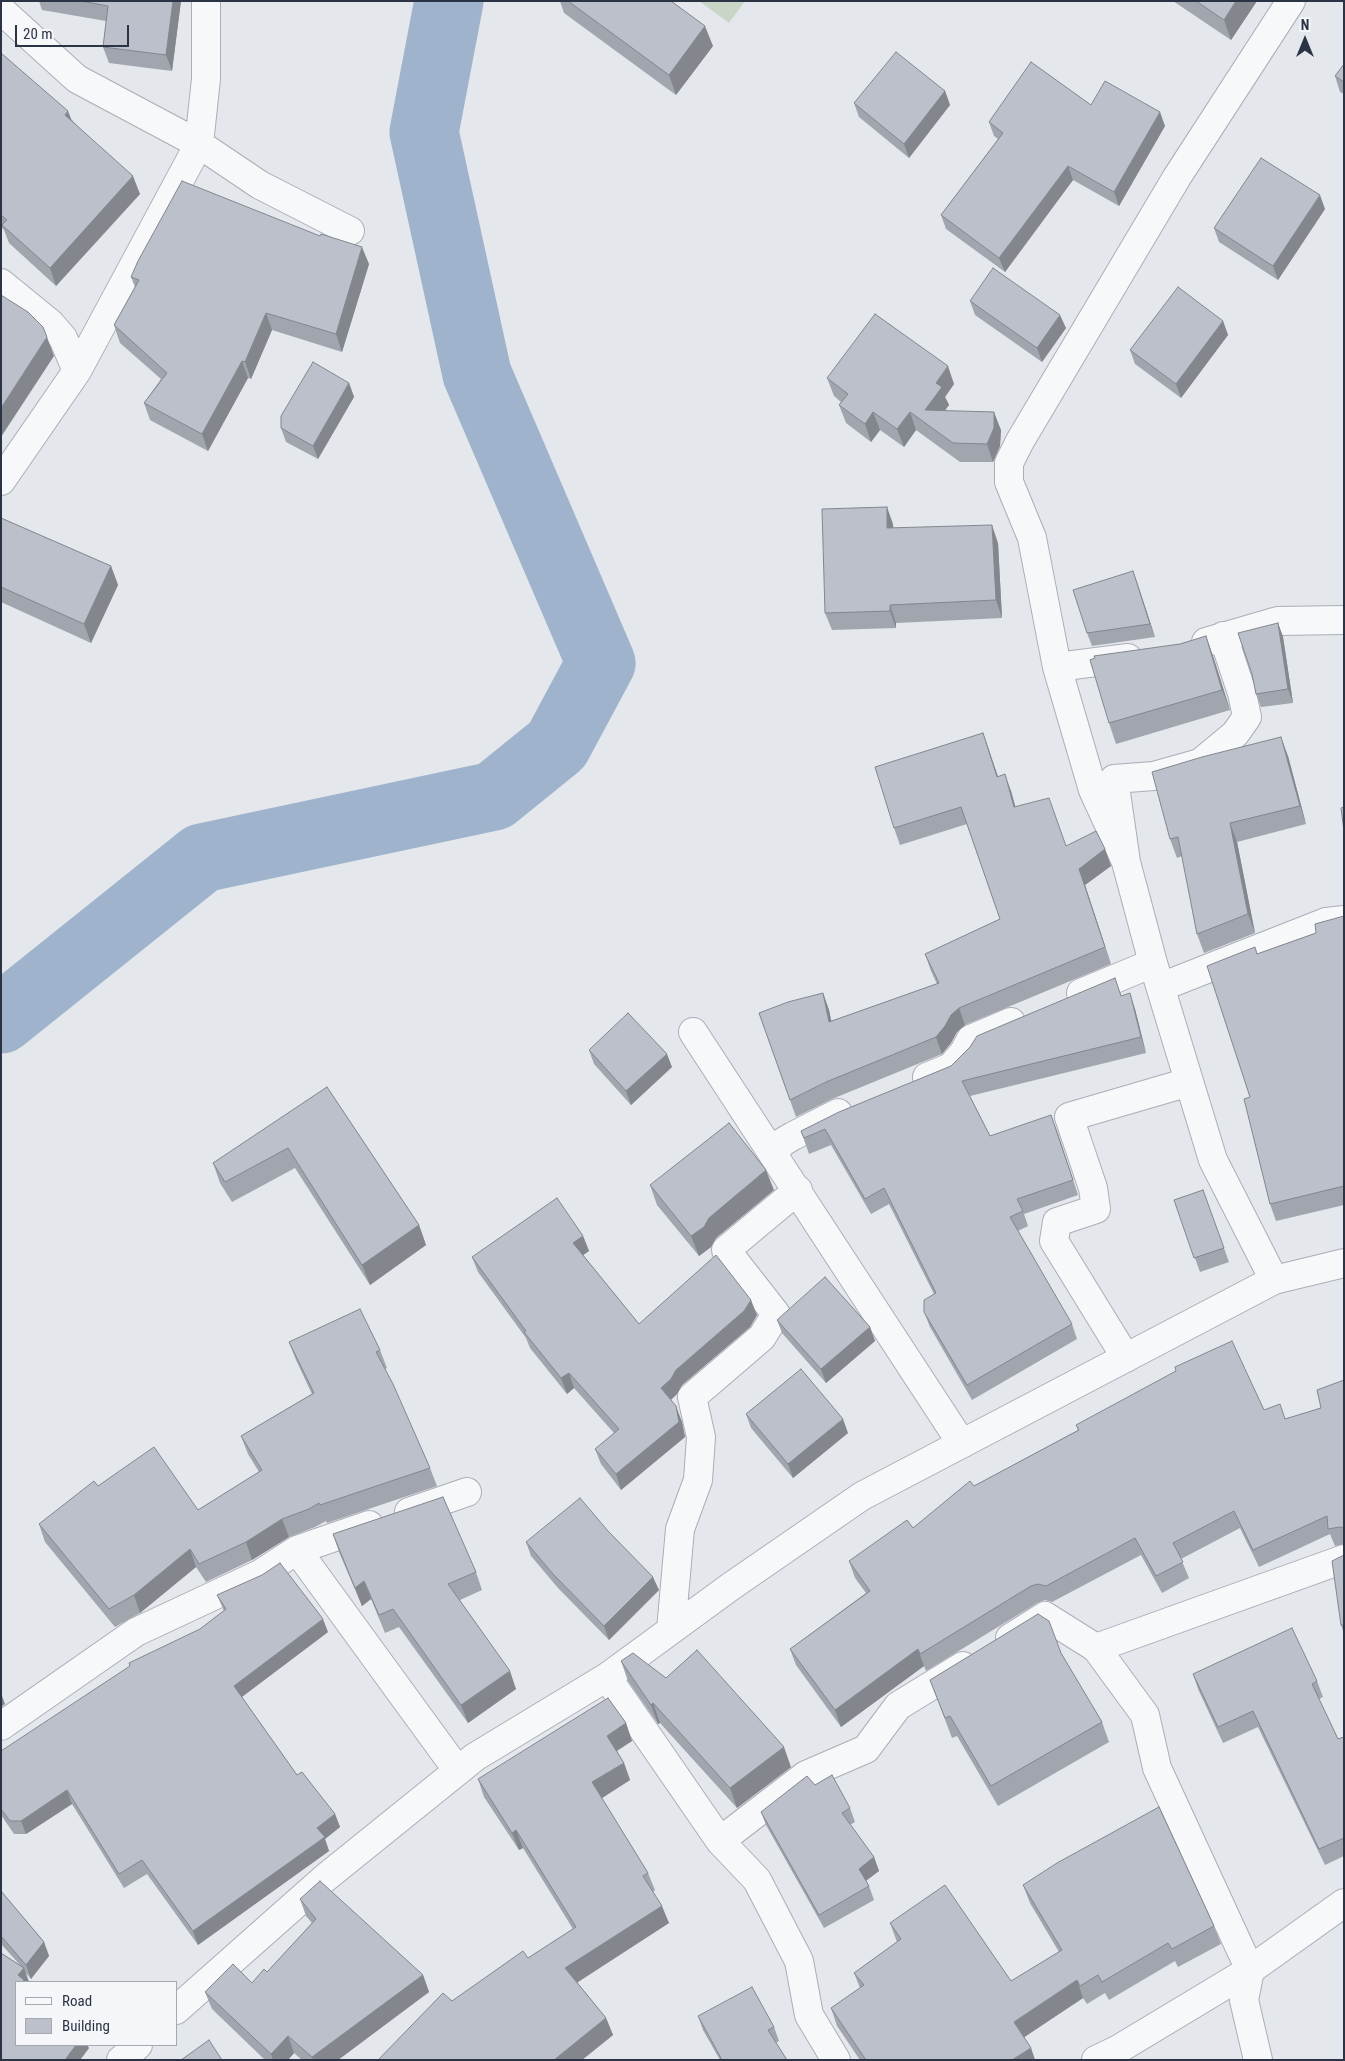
<!DOCTYPE html>
<html>
<head>
<meta charset="utf-8">
<style>
  body { margin:0 }
  #map { position:relative; width:1345px; height:2061px; overflow:hidden; background:#e4e7ec; font-family:"Roboto Condensed",sans-serif }
  canvas { display:block }
  .frame { position:absolute; inset:0; border:2px solid #2b3445; pointer-events:none }
  .legend { position:absolute; left:15px; top:1981px; width:162px; height:65px; box-sizing:border-box; background:#f4f6f9; border:1px solid #a4a8b1; margin:0; padding:6px 9px; list-style:none; font-size:15px; color:#2b3445 }
  .legend li { display:flex; align-items:center; gap:10px; height:25px }
  .legend b { width:25px; border:1px solid #a4a8b1 }
  .north { position:absolute; left:1280px; top:15px; width:50px; height:50px; -webkit-text-stroke:4px #f4f6f9; paint-order:stroke; rotate:0deg; font-size:14px; font-weight:700; line-height:20px; text-align:center; color:#2b3445 }
  .north::after { content:''; display:block; margin:auto; width:18px; height:22px; background:#2b3445; clip-path:polygon(50% 0,100% 100%,50% 72%,0 100%) }
  .scale { position:absolute; left:15px; top:25px; width:114px; height:22px; box-sizing:border-box; border:2px solid #2b3445; border-top:0; padding-left:6px; font-size:15px; line-height:18px; white-space:nowrap; color:#2b3445; -webkit-text-stroke:4px #f4f6f9; paint-order:stroke }
</style>
</head>
<body>
<div id="map">
<canvas width="1345" height="2061"></canvas>
<div class="frame"></div>
<ul class="legend">
<li><b style="height:6px;background:#f7f8fa"></b>Road</li>
<li><b style="height:14px;background:#bbc0ca"></b>Building</li>
</ul>
<div class="north">N</div>
<div class="scale">20 m</div>
</div>
<script>
const context = document.querySelector('canvas').getContext('2d');
context.lineJoin = 'round';
function paint(path, color) { context.fillStyle = color; context.fill(path, 'evenodd'); }
const toPath = rows => new Path2D(rows.map(r => 'M' + r).join(''));
function strokePath(path, color, width, dash) { context.strokeStyle = color; context.lineWidth = width; context.lineCap = dash ? 'butt' : 'round'; context.setLineDash(dash || []); context.stroke(path); }
paint(toPath([
  [699,1,745,1,729,23]
]), '#c9d6c5');
strokePath(toPath([
  [1,1019,202,858,494,796,557,745,601,663,477,374,424,132,449,1]
]), '#9fb4cc', 69);
const minor = toPath([
  [1,10,77,79,199,144,260,185,350,231],
  [1,283,50,323,63,338,77,371,1,481],
  [77,371,199,144,206,79,206,1],
  [1223,636,1242,693,1247,717,1235,734,1200,763,1154,776,1114,779,1126,862,1153,963,1213,1160,1274,1280],
  [1206,642,1278,621,1344,620],
  [1057,667,1128,658],
  [1126,862,1093,790,1057,667,1032,538,1009,482,1009,463,1020,441,1177,177,1291,1],
  [1161,987,1326,922,1344,920],
  [1081,993,1153,963],
  [693,1032,962,1444],
  [927,1077,951,1067,964,1052,971,1039,1011,1022],
  [774,1155,781,1143,793,1136,838,1113],
  [1126,1358,1054,1241,1057,1222,1096,1209,1093,1188,1069,1117,1189,1082],
  [409,1512,467,1492],
  [297,1550,458,1771],
  [671,1630,680,1529,698,1480,701,1437,692,1397,762,1337,776,1314,726,1250,798,1190],
  [1010,1638,1045,1616,1096,1648,1145,1715,1157,1768,1250,1970,1244,2000,1258,2060],
  [1096,1648,1344,1559],
  [607,1677,720,1841,757,1880,799,1961,809,2015,836,2060],
  [1,1726,136,1632,260,1574,297,1550,369,1525],
  [720,1841,806,1775,866,1749,898,1706,963,1666],
  [176,2010,325,1878,475,1757,607,1677,730,1587,862,1496,1274,1280,1344,1263],
  [121,2060,138,2045],
  [1096,2060,1117,2050,1250,1970,1344,1903]
]);
strokePath(minor, '#a9aeb7', 30);
strokePath(minor, '#f7f8fa', 28);
paint(toPath([
  [39,1,181,1,172,71,109,63,103,47,106,21,42,10],
  [560,1,671,1,713,46,676,95,564,13],
  [1173,1,1257,1,1231,40],
  [1,53,72,120,140,194,56,286,9,243,4,230,1,227],
  [1344,64,1344,94,1340,92,1335,76],
  [945,91,950,105,909,158,859,117,854,103],
  [1091,105,1165,126,1119,206,1073,180,1005,272,946,229,941,215,998,139,994,136,989,122],
  [1325,209,1278,280,1219,242,1214,228],
  [369,264,342,352,272,330,251,379,248,378,208,451,150,420,144,403,161,379,120,343,114,325,135,287,131,277],
  [970,301,1066,328,1042,362,975,315],
  [1223,321,1228,335,1181,398,1135,364,1130,350],
  [827,378,954,384,945,397,949,405,945,410,1001,430,1000,446,993,462,960,462,916,430,904,447,880,430,871,442,846,423,839,405,841,402,834,396],
  [349,383,354,397,318,459,286,442,281,428],
  [1,518,111,566,118,585,91,643,1,602],
  [893,524,893,528,998,543,1002,618,896,623,896,628,832,630,825,613],
  [1133,571,1155,637,1092,646,1087,633],
  [1278,623,1283,637,1293,703,1261,707,1256,694,1252,674],
  [1206,636,1213,656,1230,710,1116,744,1109,723,1095,658,1180,644],
  [983,733,998,776,1011,791,1015,806,1066,846,1105,849,1111,866,1085,885,1111,964,965,1025,957,1032,951,1043,942,1054,832,1099,796,1117,759,1013,823,993,829,1010,831,1021,937,984,931,971,925,954,1000,919,967,824,900,845,894,828],
  [1288,756,1306,824,1237,842,1255,933,1204,953,1197,934,1182,856,1177,858,1170,839],
  [1344,916,1344,1205,1276,1221,1270,1204,1250,1097,1255,947,1257,954,1316,933],
  [1121,995,1135,1009,1146,1053,970,1096,990,1136,1057,1131,1078,1195,1024,1214,1028,1226,1018,1231,1072,1324,1077,1339,972,1400,930,1327,924,1312,934,1294,889,1204,871,1214,831,1145,809,1154,801,1131,951,1066],
  [589,1050,672,1067,631,1105,594,1064],
  [327,1087,419,1225,426,1245,370,1285,295,1168,232,1202,220,1183,213,1163],
  [650,1185,774,1190,716,1238,711,1247,699,1256,657,1205],
  [1203,1190,1229,1262,1200,1272,1174,1200],
  [583,1236,589,1251,583,1255,639,1324,757,1315,750,1327,682,1385,677,1394,671,1400,682,1422,685,1437,621,1490,601,1464,595,1449,614,1433,574,1388,567,1394,530,1348,526,1338,478,1272,472,1257],
  [777,1320,870,1327,875,1341,826,1383,782,1333],
  [289,1342,380,1350,387,1368,385,1369,430,1468,437,1486,327,1523,326,1521,315,1527,289,1537,252,1560,206,1582,196,1567,140,1613,115,1627,45,1542,39,1524,98,1486,198,1510,259,1472,248,1454,241,1436,312,1394,296,1360],
  [1344,1380,1344,1544,1335,1546,1330,1534,1259,1567,1240,1528,1181,1559,1189,1578,1162,1593,1141,1555,1052,1602,1045,1600,1037,1603,926,1671,924,1666,841,1727,796,1665,790,1649,866,1593,855,1578,849,1561,913,1528,974,1486,1078,1430,1076,1425,1264,1410,1285,1419,1321,1408],
  [746,1414,848,1433,793,1478,751,1428],
  [333,1534,476,1572,482,1590,460,1600,516,1689,468,1723,399,1627,385,1633,371,1599,362,1606,339,1552],
  [526,1542,659,1590,609,1640,558,1588,531,1556],
  [1344,1555,1344,1634,1341,1625],
  [217,1595,328,1632,242,1697,297,1775,335,1814,340,1827,325,1839,329,1851,198,1945,147,1874,124,1888,72,1804,26,1834,14,1834,1,1815,1,1751,200,1629,224,1611],
  [1061,1653,1102,1722,1109,1742,998,1806,957,1736,952,1738,930,1680],
  [621,1661,666,1678,791,1767,737,1808,660,1723,658,1724,628,1681],
  [1193,1674,1317,1681,1323,1697,1319,1699,1338,1739,1344,1737,1344,1856,1325,1865,1258,1727,1223,1743,1198,1689],
  [626,1723,632,1741,617,1751,624,1763,630,1780,602,1798,648,1873,655,1890,653,1892,669,1923,577,1982,606,2018,613,2035,582,2060,378,2060,452,2001,528,1958,573,1929,523,1848,519,1850,484,1797,478,1779],
  [815,1785,850,1808,855,1822,850,1825,874,1857,879,1871,866,1881,869,1886,874,1900,824,1928,766,1825,761,1812],
  [1023,1885,1214,1926,1221,1944,1178,1967,1175,1961,1109,2000,1105,1993,1087,2004,1083,1998,1024,2037,1031,2048,1035,2060,860,2060,837,2026,831,2008,860,1988,854,1973,897,1942,890,1923,1011,1981,1059,1952,1030,1903],
  [1,1891,44,1942,49,1956,31,1979,25,1972,29,1982,16,1982,16,2045,87,2045,89,2048,80,2060,1,2060,1,1953,20,1965,1,1944],
  [300,1899,423,1975,429,1992,338,2060,302,2060,294,2053,288,2060,265,2060,212,2009,205,1992,252,1983,267,1972,312,1923,306,1916],
  [698,2016,774,2027,779,2041,776,2043,787,2060,720,2060,703,2030]
]), '#a1a5ae');
paint(toPath([
  [173,1,181,1,172,71,166,55],
  [1236,1,1257,1,1231,40,1224,20],
  [705,26,713,46,676,95,669,75],
  [945,91,950,105,909,158,904,144],
  [68,111,75,129,65,115],
  [1160,112,1165,126,1119,206,1114,192],
  [1068,166,1073,180,1005,272,999,258],
  [133,176,140,194,56,286,50,268],
  [1320,195,1325,209,1278,280,1273,266],
  [362,247,369,264,342,352,336,334],
  [266,313,272,330,251,379,245,362],
  [1060,315,1066,328,1042,362,1037,348],
  [1223,321,1228,335,1181,398,1176,384],
  [47,337,54,356,1,437,1,408],
  [242,361,248,378,208,451,202,434],
  [948,366,954,384,945,397,949,405,932,428,925,410,936,383],
  [349,383,354,397,318,459,313,446],
  [873,412,880,430,871,442,865,424],
  [910,412,916,430,904,447,897,429],
  [994,412,1001,430,1000,446,993,462,987,444],
  [887,507,893,524,894,546,887,528],
  [992,525,998,543,1002,618,996,600],
  [111,566,118,585,91,643,84,624],
  [1133,571,1138,585,1155,637,1150,624],
  [890,605,896,623,896,628,890,611],
  [1278,623,1283,637,1293,703,1288,689],
  [1206,636,1213,656,1230,710,1222,690],
  [983,733,989,750,1003,793,997,777],
  [1281,737,1288,756,1306,824,1300,806],
  [1005,774,1011,791,1020,823,1014,807],
  [1230,823,1237,842,1255,933,1248,914],
  [1105,849,1111,866,1085,885,1111,964,1079,869],
  [823,993,829,1010,835,1038,829,1022],
  [1130,993,1135,1009,1146,1053,1141,1037],
  [959,1008,965,1025,957,1032,951,1043,942,1054,936,1037,951,1015],
  [667,1054,672,1067,631,1105,626,1091],
  [1051,1115,1057,1131,1078,1195,1073,1180],
  [766,1170,774,1190,716,1238,711,1247,699,1256,691,1236,709,1218],
  [419,1225,426,1245,370,1285,362,1265],
  [583,1236,589,1251,579,1258,573,1243],
  [751,1300,757,1315,750,1327,682,1385,677,1394,666,1404,661,1388,676,1370],
  [870,1327,875,1341,826,1383,821,1369],
  [569,1373,574,1388,567,1394,561,1378],
  [676,1406,682,1422,685,1437,621,1490,616,1474],
  [843,1419,848,1433,793,1478,788,1464],
  [282,1519,289,1537,252,1560,246,1542],
  [190,1549,196,1567,140,1613,134,1595],
  [653,1577,659,1590,609,1640,604,1626],
  [364,1581,371,1599,362,1606,355,1588],
  [323,1619,328,1632,239,1699,234,1686],
  [918,1649,924,1666,841,1727,835,1710],
  [510,1671,516,1689,468,1723,461,1705],
  [1,1693,5,1704,1,1707],
  [653,1703,660,1723,658,1724,651,1705],
  [626,1723,632,1741,613,1753,607,1736],
  [784,1747,791,1767,737,1808,730,1788],
  [624,1763,630,1780,599,1800,592,1782],
  [67,1790,72,1804,26,1834,21,1821],
  [335,1814,340,1827,325,1839,329,1851,198,1945,193,1931,317,1828],
  [516,1830,523,1848,519,1850,512,1833],
  [874,1857,879,1871,864,1882,859,1869],
  [662,1906,669,1923,572,1986,565,1968],
  [44,1942,49,1956,31,1979,26,1965],
  [24,1968,29,1982,21,1982,18,1975],
  [423,1975,429,1992,338,2060,313,2060,312,2057],
  [1077,1980,1083,1998,1020,2040,1014,2022],
  [606,2018,613,2035,582,2060,554,2060],
  [288,2036,294,2053,288,2060,273,2060,271,2054],
  [76,2045,87,2045,89,2048,80,2060,65,2060],
  [1031,2048,1035,2060,1012,2060]
]), '#83868d');
const building = toPath([
  [81,1,173,1,166,55,103,47,108,6,81,1],
  [568,1,671,1,705,26,669,75,568,1],
  [1196,1,1236,1,1224,20,1196,1],
  [896,52,945,91,904,144,854,103,896,52],
  [1,53,68,111,65,115,133,176,50,268,2,225,7,220,1,215,1,53],
  [1031,62,1091,105,1105,81,1160,112,1114,192,1068,166,999,258,941,215,1003,133,989,122,1031,62],
  [1344,64,1344,82,1335,76,1344,64],
  [1261,158,1320,195,1273,266,1214,228,1261,158],
  [182,181,320,236,321,234,362,247,336,334,266,313,245,362,242,361,202,434,144,403,167,373,114,325,139,280,131,277,138,261,182,181],
  [993,268,1060,315,1037,348,970,301,993,268],
  [1178,287,1223,321,1176,384,1130,350,1178,287],
  [1,295,28,312,43,327,47,337,1,408,1,295],
  [875,314,948,366,936,383,942,387,925,410,994,412,994,428,987,444,953,443,910,412,897,429,873,412,865,424,839,405,848,394,827,378,875,314],
  [313,362,349,383,313,446,281,428,281,416,313,362],
  [887,507,887,528,992,525,996,600,890,605,890,611,825,613,822,509,887,507],
  [1,518,111,566,84,624,1,587,1,518],
  [1133,571,1150,624,1087,633,1073,590,1133,571],
  [1278,623,1288,689,1256,694,1252,674,1238,633,1278,623],
  [1206,636,1222,690,1109,723,1090,660,1095,658,1094,656,1180,644,1206,636],
  [983,733,997,777,1005,774,1014,807,1049,798,1066,846,1096,831,1105,849,1079,869,1105,947,959,1008,951,1015,945,1026,936,1037,826,1082,790,1100,759,1013,788,1002,823,993,829,1022,939,983,925,954,1000,919,961,807,894,828,875,767,983,733],
  [1281,737,1300,806,1230,823,1248,914,1197,934,1178,837,1170,839,1152,772,1202,757,1281,737],
  [1344,807,1344,831,1341,808,1344,807],
  [1344,916,1344,1186,1270,1204,1244,1099,1250,1097,1207,966,1255,947,1257,954,1316,933,1315,924,1344,916],
  [1115,978,1121,996,1130,993,1141,1037,962,1081,990,1136,1051,1115,1073,1180,1017,1199,1023,1211,1010,1217,1072,1324,967,1385,924,1312,924,1300,936,1293,884,1188,865,1199,825,1129,804,1138,801,1131,839,1112,951,1066,970,1047,977,1036,1115,978],
  [628,1013,667,1054,626,1091,589,1050,628,1013],
  [327,1087,419,1225,362,1265,288,1148,225,1182,213,1163,327,1087],
  [729,1123,766,1170,709,1218,704,1227,691,1236,650,1185,729,1123],
  [1203,1190,1224,1248,1194,1258,1174,1200,1203,1190],
  [557,1198,583,1236,573,1243,639,1324,716,1255,751,1300,744,1311,676,1370,671,1379,661,1388,676,1406,679,1422,616,1474,595,1449,619,1429,569,1373,561,1378,524,1332,526,1331,472,1257,557,1198],
  [825,1277,870,1327,821,1369,777,1320,825,1277],
  [360,1309,380,1350,376,1352,393,1384,430,1468,320,1505,319,1503,309,1509,282,1519,246,1542,199,1564,190,1549,134,1595,109,1609,39,1524,94,1481,98,1486,154,1447,198,1510,262,1470,241,1436,314,1393,289,1342,360,1309],
  [1232,1341,1264,1410,1280,1404,1285,1419,1321,1408,1317,1390,1344,1380,1344,1528,1340,1527,1328,1529,1327,1516,1253,1550,1234,1511,1173,1543,1183,1562,1156,1576,1135,1538,1046,1586,1038,1584,1031,1586,920,1654,918,1649,835,1710,790,1649,870,1591,849,1561,907,1520,913,1528,970,1481,974,1486,1079,1430,1076,1425,1176,1371,1175,1367,1232,1341],
  [801,1369,843,1419,788,1464,746,1414,801,1369],
  [443,1497,476,1572,448,1584,510,1671,461,1705,393,1609,379,1615,364,1581,355,1588,333,1534,443,1497],
  [580,1498,608,1531,653,1577,604,1626,553,1574,526,1542,580,1498],
  [1344,1555,1344,1625,1341,1625,1332,1561,1344,1555],
  [280,1563,323,1619,234,1686,297,1775,302,1772,335,1814,317,1828,325,1837,193,1931,142,1860,119,1874,67,1790,21,1821,10,1821,1,1809,1,1751,130,1666,129,1663,200,1629,226,1609,217,1595,262,1575,280,1563],
  [1038,1614,1049,1621,1061,1653,1102,1722,991,1786,950,1716,945,1718,930,1680,1038,1614],
  [1292,1628,1317,1681,1312,1684,1338,1739,1344,1737,1344,1838,1319,1849,1253,1711,1218,1727,1193,1674,1292,1628],
  [697,1650,784,1747,730,1788,653,1703,651,1705,621,1661,633,1653,666,1678,697,1650],
  [608,1698,626,1723,607,1736,624,1763,592,1782,648,1873,643,1876,662,1906,565,1968,606,2018,554,2060,378,2060,443,1993,452,2001,523,1951,528,1958,576,1927,516,1830,512,1833,478,1779,608,1698],
  [832,1775,850,1808,842,1813,874,1857,859,1869,869,1886,819,1915,761,1812,807,1776,815,1785,832,1775],
  [1159,1807,1214,1926,1172,1949,1168,1943,1102,1982,1098,1975,1080,1986,1077,1980,1014,2022,1031,2048,1012,2060,866,2060,831,2008,864,1985,854,1973,901,1939,890,1923,945,1885,1011,1981,1062,1950,1023,1885,1057,1863,1159,1807],
  [320,1881,423,1975,312,2057,288,2036,271,2054,205,1992,233,1964,252,1983,264,1969,267,1972,316,1919,300,1899,320,1881],
  [1,1891,44,1942,26,1965,1,1936,1,1891],
  [1,1953,24,1968,18,1975,24,1980,23,1982,16,1982,16,2045,76,2045,65,2060,1,2060,1,1953],
  [752,1987,774,2027,768,2030,787,2060,722,2060,698,2016,752,1987],
  [209,2040,222,2060,181,2060,209,2040]
]);
paint(building, '#bbc0ca');
strokePath(building, '#83868d', 1);
</script>
</body>
</html>
